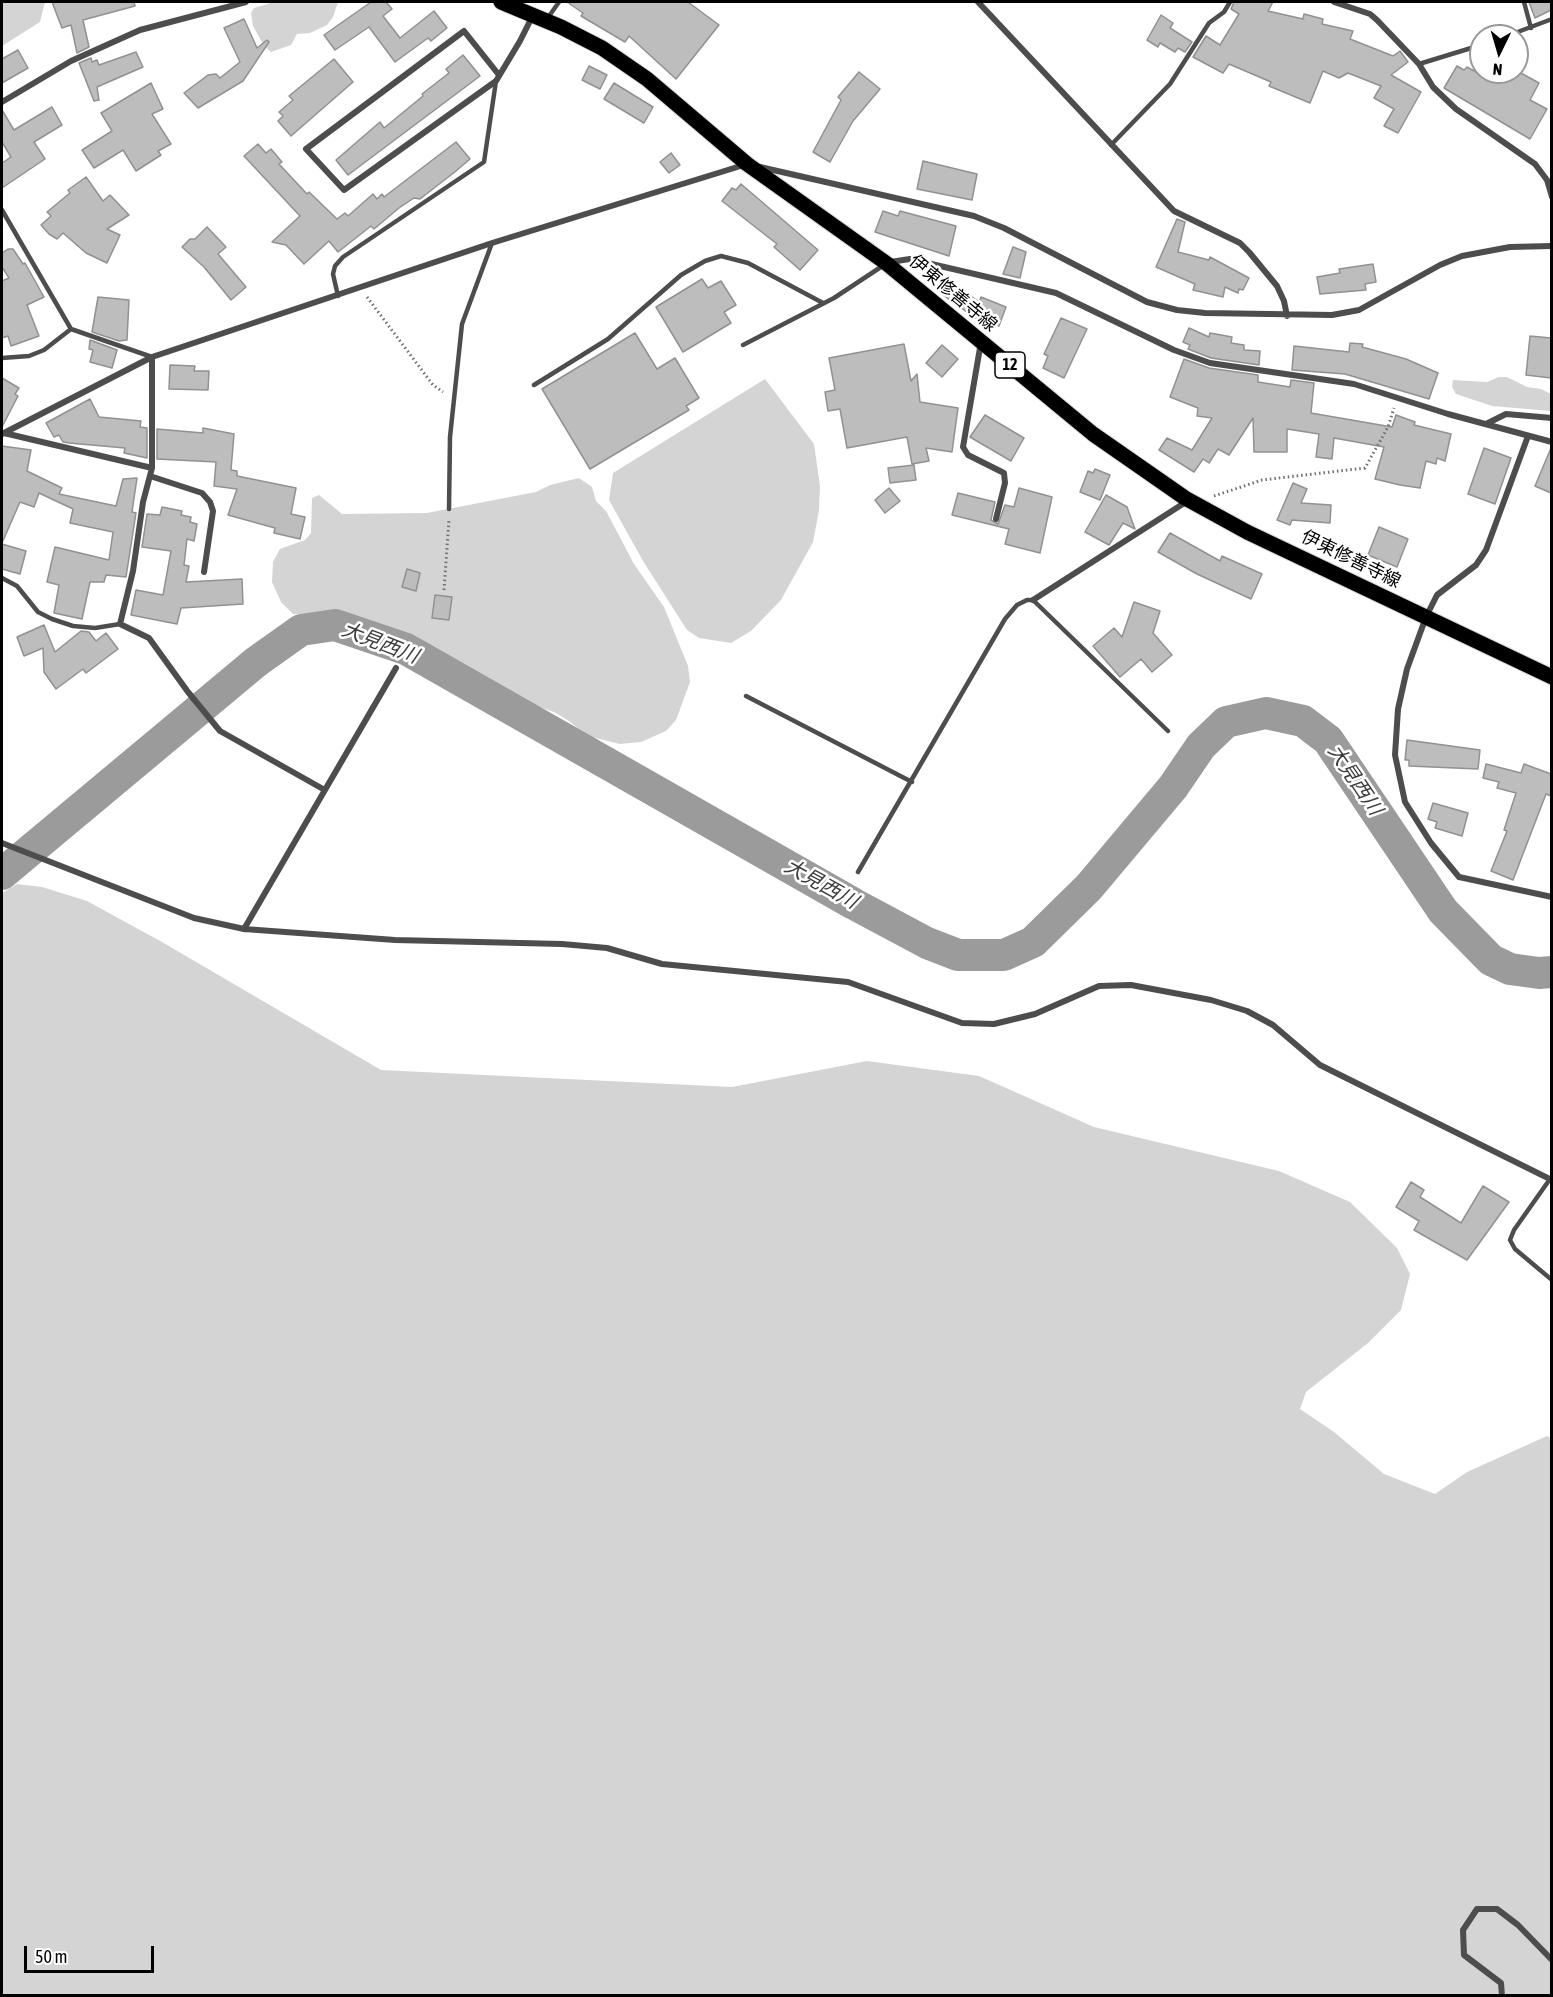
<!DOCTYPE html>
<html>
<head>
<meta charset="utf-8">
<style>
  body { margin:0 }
  #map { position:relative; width:1553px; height:1997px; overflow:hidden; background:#fff; font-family:"Asap Condensed",sans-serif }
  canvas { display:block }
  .frame { position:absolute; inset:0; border:3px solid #000; pointer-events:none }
  .north { position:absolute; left:1469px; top:24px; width:60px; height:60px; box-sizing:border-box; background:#fff; border:2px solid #999; border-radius:50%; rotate:185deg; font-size:16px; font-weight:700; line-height:24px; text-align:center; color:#000 }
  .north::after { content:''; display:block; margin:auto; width:21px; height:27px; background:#000; clip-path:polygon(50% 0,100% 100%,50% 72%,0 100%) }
  .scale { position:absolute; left:24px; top:1946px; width:130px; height:27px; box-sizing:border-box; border:3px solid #000; border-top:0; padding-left:8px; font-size:18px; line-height:21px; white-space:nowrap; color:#000; -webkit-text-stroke:4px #fff; paint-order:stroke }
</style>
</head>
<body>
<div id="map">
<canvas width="1553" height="1997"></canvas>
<div class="frame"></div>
<div class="north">N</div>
<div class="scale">50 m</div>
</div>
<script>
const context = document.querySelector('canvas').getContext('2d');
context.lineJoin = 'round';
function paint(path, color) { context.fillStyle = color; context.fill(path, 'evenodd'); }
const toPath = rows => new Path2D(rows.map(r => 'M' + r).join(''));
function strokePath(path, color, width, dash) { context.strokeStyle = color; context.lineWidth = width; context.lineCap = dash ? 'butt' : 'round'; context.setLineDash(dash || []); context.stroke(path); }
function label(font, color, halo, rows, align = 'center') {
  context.font = font + ' "Asap Condensed","Noto Sans JP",sans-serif'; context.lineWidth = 5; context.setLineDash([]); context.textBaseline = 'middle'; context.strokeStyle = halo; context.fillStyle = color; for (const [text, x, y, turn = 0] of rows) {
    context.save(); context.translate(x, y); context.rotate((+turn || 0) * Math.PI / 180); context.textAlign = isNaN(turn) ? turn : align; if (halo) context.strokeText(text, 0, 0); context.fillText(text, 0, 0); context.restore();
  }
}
paint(toPath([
  [2,2,45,2,40,22,2,46],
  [274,2,338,2,333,17,327,25,310,33,297,34,291,45,271,52,264,46,253,26,251,13,254,8],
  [1499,377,1507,377,1527,387,1541,389,1551,394,1551,411,1492,406,1456,394,1452,387,1453,380,1487,382],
  [765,379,814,444,820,486,819,510,813,542,781,600,751,631,731,643,699,638,687,630,643,561,609,500,613,473],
  [579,478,592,487,596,501,606,511,634,564,664,607,688,666,690,682,676,720,666,731,641,742,620,744,587,736,569,721,554,712,519,700,505,687,466,674,449,659,416,636,348,616,293,614,281,602,272,582,273,562,280,549,305,540,311,533,312,498,319,495,342,514,427,513,536,492,550,485],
  [17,884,42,887,87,901,162,942,381,1070,732,1087,867,1061,979,1076,1094,1127,1279,1171,1350,1202,1397,1248,1410,1274,1401,1310,1368,1343,1306,1392,1300,1409,1334,1432,1384,1474,1435,1494,1467,1472,1547,1436,1551,1438,1551,1995,2,1995,2,893]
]), '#d4d4d4');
strokePath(toPath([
  [2,874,256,662,301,630,335,625,406,649,854,904,927,943,958,955,1004,955,1033,942,1089,887,1173,787,1201,746,1226,722,1266,713,1303,721,1328,740,1443,911,1491,960,1510,969,1539,973,1552,972]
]), '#9b9b9b', 32);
const building = toPath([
  [52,2,134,2,135,6,83,20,89,47,77,53,71,25,62,28,52,2],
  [371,2,386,2,392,9,383,16,400,38,434,11,447,28,431,41,428,38,395,62,369,27,335,50,324,35,371,2],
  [567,2,688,2,719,25,676,79,629,36,625,42,581,16,583,13,567,2],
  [1234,2,1273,2,1268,11,1303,19,1304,14,1323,19,1322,24,1353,31,1350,39,1393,56,1400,51,1408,62,1391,75,1421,92,1398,133,1384,126,1394,109,1374,98,1381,86,1348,73,1339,78,1323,71,1310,103,1269,86,1271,82,1229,64,1223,73,1193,57,1206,36,1220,45,1239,14,1231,9,1234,2],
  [1529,2,1551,2,1551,10,1535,18,1529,2],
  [1161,15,1173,23,1170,28,1192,42,1185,52,1178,48,1175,52,1160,43,1158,47,1147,40,1161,15],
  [244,19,257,48,267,40,269,42,243,81,198,108,184,93,208,75,216,74,220,78,240,62,224,28,244,19],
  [18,50,28,68,2,83,2,59,18,50],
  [136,52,143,67,97,87,99,100,94,101,79,63,91,58,92,62,97,60,99,65,136,52],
  [463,55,480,76,348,175,336,160,380,122,384,128,423,96,422,94,449,73,446,69,463,55],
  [334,59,353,82,291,136,278,121,283,116,279,112,293,100,289,96,334,59],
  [589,66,607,75,600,89,582,80,589,66],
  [1457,66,1464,70,1467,67,1476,72,1519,72,1539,83,1530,100,1547,109,1530,139,1444,88,1457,66],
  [859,72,880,89,853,121,830,162,813,152,841,100,838,97,859,72],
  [151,83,163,109,152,114,171,144,158,151,161,155,136,171,123,150,94,168,82,150,112,131,101,113,151,83],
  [614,83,653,107,644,123,604,99,614,83],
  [52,107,62,125,34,142,45,159,2,188,2,163,11,157,2,142,2,110,14,130,52,107],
  [456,142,470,159,456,171,420,199,414,198,399,208,374,229,371,226,338,252,329,241,304,264,286,245,272,242,300,216,244,156,258,144,266,153,271,149,282,162,279,164,307,194,309,192,337,219,345,213,348,216,373,194,377,199,382,194,384,197,456,142],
  [671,153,680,165,669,173,660,162,671,153],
  [923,161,977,174,972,200,917,189,923,161],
  [86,177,103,201,110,195,129,215,107,229,120,235,107,263,86,253,63,233,57,239,49,234,41,225,51,216,47,212,70,193,68,190,86,177],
  [741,184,818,250,800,270,774,247,777,244,722,201,732,188,736,190,741,184],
  [883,211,898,216,900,211,956,226,949,256,875,232,883,211],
  [1177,219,1185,222,1178,252,1209,260,1210,257,1249,278,1243,290,1239,289,1238,293,1225,287,1223,297,1193,290,1195,284,1156,267,1177,219],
  [207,227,226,247,218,254,246,287,231,300,204,267,182,247,190,239,195,239,207,227],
  [1013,247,1026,252,1020,278,1003,274,1013,247],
  [8,249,13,249,23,264,25,263,44,297,27,305,39,336,11,346,8,336,2,338,2,281,9,278,2,267,2,253,8,249],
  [1373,264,1376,282,1365,284,1366,290,1320,294,1317,277,1340,273,1339,269,1373,264],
  [702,279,708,288,721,281,736,305,724,312,731,323,683,352,656,307,702,279],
  [952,282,979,302,981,297,1006,307,999,326,975,318,943,295,952,282],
  [98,297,129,300,127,340,119,341,92,332,98,297],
  [1061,318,1087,329,1064,378,1043,368,1048,356,1044,354,1061,318],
  [1189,328,1209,337,1210,333,1232,337,1231,343,1244,345,1244,350,1260,351,1259,365,1211,358,1188,349,1190,345,1183,342,1189,328],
  [635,333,657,369,675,358,699,398,686,406,689,410,590,469,542,389,635,333],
  [1530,336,1551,338,1551,378,1526,375,1530,336],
  [90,340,117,350,112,368,90,362,93,350,89,349,90,340],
  [1350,343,1363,344,1362,347,1406,359,1438,373,1429,399,1345,374,1292,370,1294,346,1349,352,1350,343],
  [904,344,911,381,917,374,920,402,958,408,952,452,926,448,929,461,912,464,907,437,847,448,840,409,828,411,825,392,835,390,829,358,904,344],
  [942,345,958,359,942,377,926,363,942,345],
  [1184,359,1209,368,1258,375,1258,382,1290,387,1291,380,1314,383,1311,413,1392,427,1396,415,1415,422,1414,425,1451,434,1445,461,1437,458,1436,464,1426,461,1420,488,1400,485,1375,479,1384,447,1334,438,1332,459,1316,457,1319,434,1287,429,1287,452,1254,452,1253,418,1229,455,1218,449,1209,463,1203,459,1194,472,1159,450,1167,438,1192,450,1212,418,1197,416,1198,408,1170,397,1184,359],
  [170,365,195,366,194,371,209,371,208,390,169,389,170,365],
  [2,378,19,388,15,394,18,396,2,427,2,378],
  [90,399,99,417,141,421,140,427,147,428,147,458,124,453,125,448,69,443,63,442,59,435,54,437,46,423,90,399],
  [985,415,1024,438,1011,461,970,437,985,415],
  [203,428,234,434,231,470,237,471,237,476,296,488,291,514,305,517,300,539,274,533,275,528,228,515,237,489,214,486,216,462,157,459,157,429,203,433,203,428],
  [2,446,31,450,27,471,62,488,59,494,116,506,123,479,137,478,132,512,136,513,126,577,106,575,104,582,90,582,82,619,54,613,59,585,47,582,55,547,109,560,113,532,70,523,73,509,39,493,34,507,20,502,2,543,2,446],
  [1484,448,1511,458,1495,504,1468,494,1484,448],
  [1551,448,1551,493,1535,486,1551,448],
  [914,465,916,480,890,483,888,468,914,465],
  [1095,469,1110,475,1100,500,1080,492,1088,471,1093,473,1095,469],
  [1293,483,1307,489,1301,503,1331,505,1330,523,1292,520,1290,525,1277,520,1293,483],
  [889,488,900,501,885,513,875,500,889,488],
  [1019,488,1052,497,1040,553,1005,544,1009,529,952,515,958,493,995,502,991,520,998,524,1005,505,1014,507,1019,488],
  [1106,495,1127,507,1135,529,1123,523,1109,545,1085,532,1106,495],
  [162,507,182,511,181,515,191,517,190,522,197,524,194,541,187,539,184,565,189,566,186,582,242,579,243,604,181,608,177,624,131,615,136,590,163,595,171,551,142,547,147,514,160,515,162,507],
  [1379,527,1408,539,1397,567,1368,555,1379,527],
  [1170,533,1220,561,1222,556,1262,574,1251,599,1197,574,1158,552,1170,533],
  [2,544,26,551,20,574,2,569,2,544],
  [407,569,420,573,416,591,402,587,407,569],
  [435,595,452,597,449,620,432,618,435,595],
  [1134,602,1160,611,1153,633,1172,655,1152,672,1141,659,1120,677,1093,646,1114,628,1122,637,1134,602],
  [44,625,55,652,81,631,89,632,96,641,106,633,118,649,86,673,83,669,56,689,44,672,43,648,24,656,17,637,44,625],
  [1407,740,1480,750,1478,769,1409,766,1409,760,1405,760,1407,740],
  [1486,764,1521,773,1524,764,1551,774,1551,796,1546,794,1513,880,1491,871,1507,831,1504,830,1516,793,1497,788,1499,782,1483,778,1486,764],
  [1433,803,1468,813,1462,836,1435,828,1437,822,1428,819,1433,803],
  [1411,1182,1424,1190,1420,1197,1461,1223,1483,1186,1509,1202,1467,1260,1414,1230,1419,1221,1396,1207,1411,1182]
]);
paint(building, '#bdbdbd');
strokePath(building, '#919191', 1.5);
const primary = toPath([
  [501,2,561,27,602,48,647,79,747,164,886,263,1093,434,1185,498,1247,532,1552,677]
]);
strokePath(primary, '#dbdbdb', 17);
strokePath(toPath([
  [367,297,433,385,443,392],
  [1214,496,1262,480,1365,468,1388,427,1394,408],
  [444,590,449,520]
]), '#6f6f6f', 3, [1.5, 3]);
strokePath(toPath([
  [1524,2,1531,28],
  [547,19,559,2],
  [1507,36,1552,19],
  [1419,64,1481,45],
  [1111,145,1170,84,1209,23,1224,12,1230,2],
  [2,210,71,329,152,357],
  [338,296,333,274,335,266,343,257,484,162,496,81],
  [743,345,834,298,884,265],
  [2,358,29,356,44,350,71,329],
  [534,385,608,339,681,275,705,261,721,256,748,263,823,303],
  [449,509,450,437,462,324,492,243],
  [2,578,17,586,38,612,52,619,73,626,95,628,120,624],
  [746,696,912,782],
  [858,872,1005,619,1017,605,1027,600,1033,600,1168,731],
  [1550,1179,1514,1230,1510,1240,1515,1249,1552,1280]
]), '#4d4d4d', 4.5);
strokePath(toPath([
  [978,2,1174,211,1240,243,1249,252,1277,286,1284,301,1287,316],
  [1334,2,1370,14,1377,20,1419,64,1433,87,1456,109,1535,164,1547,180,1552,197],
  [499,75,464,31,306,149,344,190,496,81,520,41,533,15],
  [2,102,71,61,140,30,246,2],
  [760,167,974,216,1004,228,1147,302,1177,310,1205,313,1332,315,1359,310,1440,265,1462,256,1510,247,1552,246],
  [890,262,910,259,1056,293,1174,350,1210,363,1354,384,1448,414,1552,442],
  [981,342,963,447,968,455,1004,473,1005,483,996,519],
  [152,357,152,468,143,502,133,571,120,624,149,638,188,692,220,731,323,789],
  [1486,424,1506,414,1552,418],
  [4,433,152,468],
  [2,434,152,357,492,243,747,164],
  [1528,436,1486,550,1476,565,1437,595,1426,617,1407,669,1398,709,1395,755,1405,802,1431,843,1459,877,1552,897],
  [150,476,202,493,210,502,213,511,204,572],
  [1033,600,1189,500],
  [2,843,194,918,244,929,395,940,562,944,607,948,662,964,848,982,962,1023,994,1024,1035,1014,1099,986,1131,985,1211,1000,1247,1011,1273,1025,1320,1065,1552,1180],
  [244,929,396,668],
  [1502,1996,1501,1983,1464,1955,1463,1930,1477,1909,1497,1909,1518,1925,1552,1960]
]), '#4d4d4d', 6);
strokePath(primary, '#000', 15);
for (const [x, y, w] of [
  [1010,365,30]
]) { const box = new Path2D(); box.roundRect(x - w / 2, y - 13, w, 26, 4.5); context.fillStyle = '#fff'; context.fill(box); strokePath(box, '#000', 1.5); }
label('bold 16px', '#000', null, [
  ["12",1010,365]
]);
label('18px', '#000', '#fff', [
  ["伊東修善寺線",953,293,40],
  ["伊東修善寺線",1351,559,26]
]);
label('italic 20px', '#3c3c3c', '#fff', [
  ["大見西川",380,643,21],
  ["大見西川",1355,780,56],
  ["大見西川",821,884,29]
]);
</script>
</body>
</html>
